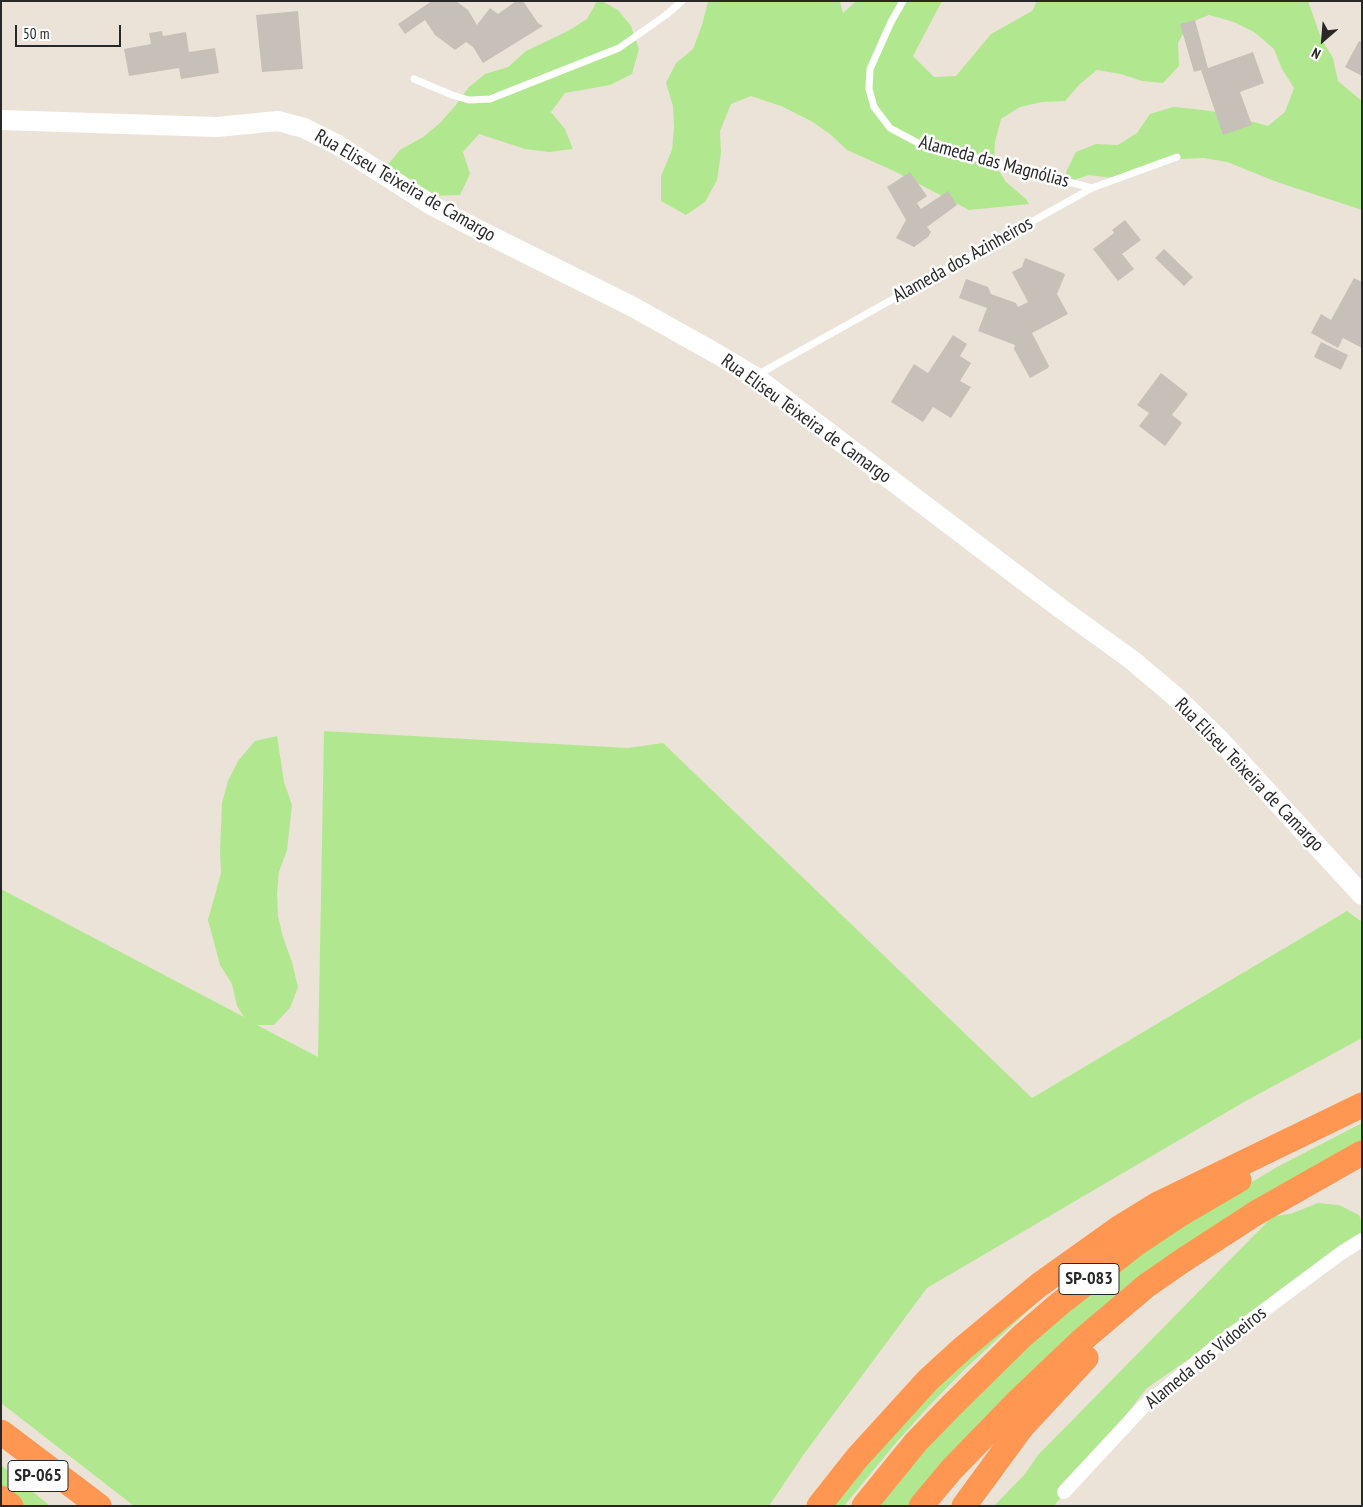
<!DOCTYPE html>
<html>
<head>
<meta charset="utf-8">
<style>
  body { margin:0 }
  #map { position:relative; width:1363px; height:1507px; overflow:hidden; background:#ece3d8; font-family:"PT Sans Narrow",sans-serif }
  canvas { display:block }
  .frame { position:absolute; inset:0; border:2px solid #282828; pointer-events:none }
  .north { position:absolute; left:1298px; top:15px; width:50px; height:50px; -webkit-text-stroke:4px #fff; paint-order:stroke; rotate:207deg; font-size:14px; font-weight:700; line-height:20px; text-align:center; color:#282828 }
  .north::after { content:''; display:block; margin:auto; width:18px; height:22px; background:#282828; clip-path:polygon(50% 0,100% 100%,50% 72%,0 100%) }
  .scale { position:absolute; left:15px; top:25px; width:106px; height:22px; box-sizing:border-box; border:2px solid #282828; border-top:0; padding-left:6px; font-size:15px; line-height:18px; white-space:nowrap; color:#282828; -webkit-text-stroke:4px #fff; paint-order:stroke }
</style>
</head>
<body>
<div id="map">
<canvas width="1363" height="1507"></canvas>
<div class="frame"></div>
<div class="north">N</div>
<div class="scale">50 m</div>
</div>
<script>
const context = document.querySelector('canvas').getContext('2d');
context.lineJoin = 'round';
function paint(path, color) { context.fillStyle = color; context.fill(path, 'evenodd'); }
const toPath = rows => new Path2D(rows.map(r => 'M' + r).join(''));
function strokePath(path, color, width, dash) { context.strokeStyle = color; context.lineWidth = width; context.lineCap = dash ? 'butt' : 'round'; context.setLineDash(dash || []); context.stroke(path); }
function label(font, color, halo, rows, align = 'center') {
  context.font = font + ' "PT Sans Narrow",sans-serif'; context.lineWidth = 5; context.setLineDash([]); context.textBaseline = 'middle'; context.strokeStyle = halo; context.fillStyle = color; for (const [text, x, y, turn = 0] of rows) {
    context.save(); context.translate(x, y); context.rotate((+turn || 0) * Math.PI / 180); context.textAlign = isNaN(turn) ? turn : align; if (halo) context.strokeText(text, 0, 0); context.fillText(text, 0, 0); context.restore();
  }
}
paint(toPath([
  [597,1,602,1,618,10,631,26,639,49,632,74,610,85,565,93,551,112,565,129,573,149,549,152,525,149,479,134,463,152,470,174,460,195,433,196,385,168,400,150,423,137,440,123,455,106,469,87,485,74,508,67,526,51,568,31,587,19],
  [708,1,840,1,843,13,856,1,942,1,913,56,934,77,956,76,991,34,1032,11,1037,1,1308,1,1321,38,1333,58,1338,81,1362,101,1362,210,1277,182,1227,162,1204,158,1181,159,1137,169,1113,178,1089,175,1068,182,1066,172,1076,152,1096,144,1118,145,1137,133,1150,114,1173,107,1195,109,1218,112,1268,126,1285,112,1294,88,1282,69,1274,49,1254,32,1234,22,1209,15,1189,23,1178,43,1179,66,1163,83,1142,81,1121,74,1097,70,1080,84,1065,101,1042,102,1020,107,1001,119,995,142,994,163,1006,182,1026,199,1029,204,969,210,894,171,847,150,830,134,811,121,781,106,751,96,731,104,720,131,721,153,717,180,705,202,686,215,661,201,661,176,672,150,674,128,673,106,666,83,676,63,693,49,702,25],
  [324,731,628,748,663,743,1032,1098,1347,911,1362,922,1362,1038,1244,1102,927,1288,804,1454,769,1506,134,1506,1,1403,1,889,244,1017,237,1006,232,984,220,965,208,920,221,873,220,850,222,803,228,781,238,761,255,741,277,736,284,782,292,805,287,850,279,872,277,893,278,916,283,937,292,962,298,987,290,1008,274,1025,257,1025,318,1057],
  [1362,1123,1362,1145,1220,1228,913,1506,878,1506,942,1430,1012,1359,1118,1269,1237,1191,1277,1167],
  [1318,1203,1339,1205,1359,1215,1362,1222,1362,1240,1147,1388,1054,1506,994,1506,1025,1474,1038,1455,1272,1217,1293,1213],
  [1047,1293,964,1370,929,1406,895,1444,844,1506,827,1506,920,1398],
  [1,1465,50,1506,25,1506,1,1486]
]), '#b1e88f');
paint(toPath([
  [432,1,456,1,468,10,477,25,490,8,498,14,516,1,523,1,538,23,543,26,483,63,473,47,466,42,455,50,435,35,425,20,405,34,398,24],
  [298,11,303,69,262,72,256,15],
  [1195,20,1208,68,1253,52,1264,83,1240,92,1252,125,1223,135,1201,70,1194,72,1180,24],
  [162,31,163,36,186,32,189,52,215,48,219,73,181,79,179,68,129,76,124,49,151,44,149,33],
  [1359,41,1362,42,1362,76,1345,67],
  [910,172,927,196,917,203,921,209,948,191,957,205,927,227,931,232,928,237,914,247,896,238,906,220,887,187],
  [1125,220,1141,240,1122,254,1134,269,1118,281,1093,249,1114,233,1112,230],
  [1164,249,1193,277,1184,286,1155,258],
  [1025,258,1063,273,1065,275,1057,294,1068,314,1032,333,1049,366,1048,368,1030,378,1014,349,1015,345,978,331,987,308,959,298,966,279,988,287,991,294,1016,303,1018,307,1028,302,1012,272,1022,267],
  [1354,278,1362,282,1362,348,1343,338,1338,348,1311,333,1321,314,1331,320],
  [953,335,967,344,960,356,971,363,960,381,971,387,951,418,933,407,923,422,891,402,914,364,928,373],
  [1321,342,1348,355,1341,370,1314,357],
  [1161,373,1188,394,1172,415,1182,423,1165,446,1139,426,1149,413,1137,405]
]), '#c7c0b8');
strokePath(toPath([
  [903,1,891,22,870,69,869,89,874,107,890,128,918,143,1092,188],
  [414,79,452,95,469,100,490,99,619,48,666,15,682,1],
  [757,375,1092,188,1177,157]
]), '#fff', 7);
strokePath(toPath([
  [1064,1492,1143,1407,1216,1346,1341,1253,1362,1240]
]), '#fff', 14);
strokePath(toPath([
  [1,120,217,127,278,121,304,128,336,144,433,206,475,228,633,307,717,354,754,376,1060,608,1132,660,1177,698,1220,740,1362,895]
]), '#fff', 20);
strokePath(toPath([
  [1,1432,99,1506],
  [1,1498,11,1506],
  [819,1506,857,1458,928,1380,963,1348,1039,1285,1119,1228,1158,1204,1362,1105],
  [864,1506,916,1442,952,1405,1021,1337,1058,1305,1137,1243,1179,1215,1239,1180],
  [921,1506,952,1469,1019,1400,1081,1341,1146,1286,1182,1261,1256,1213,1362,1153],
  [964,1506,1021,1428,1086,1358]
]), '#ff9651', 25);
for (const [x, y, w] of [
  [1089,1279,60],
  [38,1476,60]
]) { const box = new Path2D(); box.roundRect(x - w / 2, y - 15.5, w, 31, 4); context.fillStyle = '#fff'; context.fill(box); strokePath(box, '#282828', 1); }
label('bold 18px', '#282828', null, [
  ["SP-083",1089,1279],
  ["SP-065",38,1476]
]);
label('19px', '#282828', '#fff', [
  ["Alameda das Magnólias",994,162,15],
  ["Rua Eliseu Teixeira de Camargo",405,186,30],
  ["Alameda dos Azinheiros",963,260,-29],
  ["Rua Eliseu Teixeira de Camargo",806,419,36],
  ["Rua Eliseu Teixeira de Camargo",1249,775,46],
  ["Alameda dos Vidoeiros",1206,1358,-39]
]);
</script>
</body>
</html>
